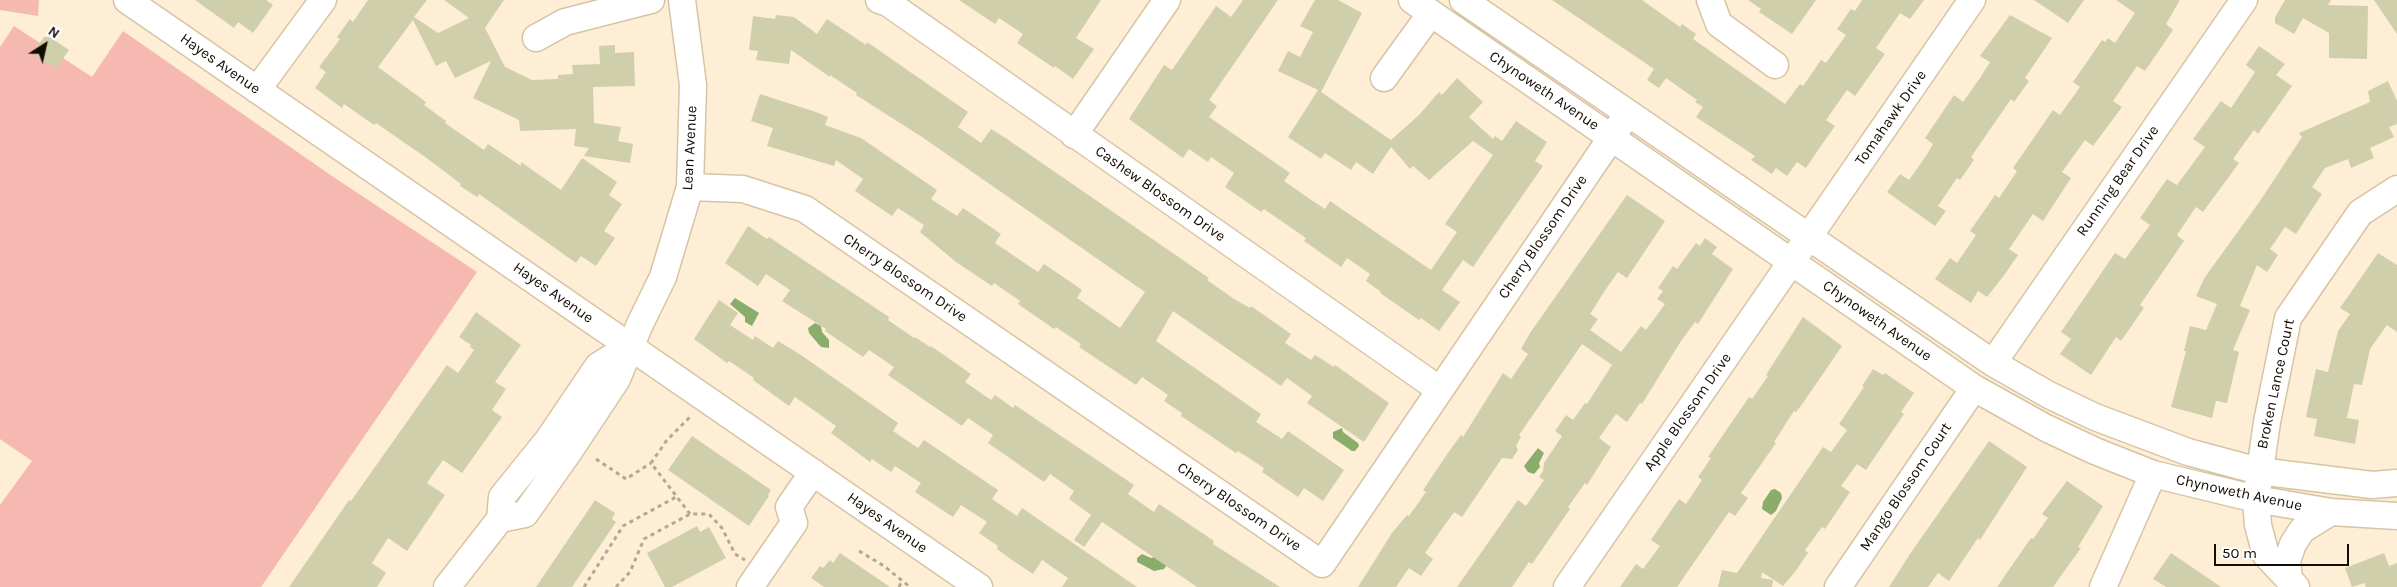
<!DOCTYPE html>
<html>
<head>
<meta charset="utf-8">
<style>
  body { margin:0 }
  #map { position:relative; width:2397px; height:587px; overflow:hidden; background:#feeed5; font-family:Karla,sans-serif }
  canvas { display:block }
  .north { position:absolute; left:20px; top:20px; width:50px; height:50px; -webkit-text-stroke:4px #fff; paint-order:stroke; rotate:35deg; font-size:14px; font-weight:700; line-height:20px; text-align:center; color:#140d04 }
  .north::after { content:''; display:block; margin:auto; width:18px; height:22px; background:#140d04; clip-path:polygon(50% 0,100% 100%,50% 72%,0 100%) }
  .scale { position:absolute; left:2214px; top:544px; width:135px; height:22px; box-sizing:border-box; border:2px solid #140d04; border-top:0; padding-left:6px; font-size:15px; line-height:18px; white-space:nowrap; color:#140d04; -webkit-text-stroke:4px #fff; paint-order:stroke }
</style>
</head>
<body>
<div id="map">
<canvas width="2397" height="587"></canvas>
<div class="north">N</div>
<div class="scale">50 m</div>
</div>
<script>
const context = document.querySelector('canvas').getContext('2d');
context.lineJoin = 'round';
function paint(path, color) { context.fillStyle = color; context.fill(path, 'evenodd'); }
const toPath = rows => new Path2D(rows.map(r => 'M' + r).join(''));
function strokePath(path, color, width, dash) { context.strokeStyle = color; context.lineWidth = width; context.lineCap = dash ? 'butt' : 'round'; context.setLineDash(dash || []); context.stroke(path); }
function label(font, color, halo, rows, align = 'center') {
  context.font = font + ' Karla,sans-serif'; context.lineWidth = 4.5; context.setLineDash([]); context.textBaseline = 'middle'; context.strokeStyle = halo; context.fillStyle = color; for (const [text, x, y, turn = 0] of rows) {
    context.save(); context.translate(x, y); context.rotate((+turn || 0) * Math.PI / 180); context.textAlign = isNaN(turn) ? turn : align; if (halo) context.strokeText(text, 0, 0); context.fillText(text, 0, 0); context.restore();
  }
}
paint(toPath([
  [0,0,39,0,38,16,0,10],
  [14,26,92,77,123,31,332,176,477,272,261,587,0,587,0,505,32,461,0,439,0,47]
]), '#f6b9b1');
paint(toPath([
  [735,298,759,313,752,326,745,322,745,317,730,304],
  [815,323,821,326,822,332,829,340,829,348,821,347,809,333,808,328],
  [1342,428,1343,432,1358,443,1359,446,1355,451,1352,451,1333,438,1333,432],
  [1538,448,1544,453,1539,463,1540,467,1534,474,1528,472,1524,466],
  [1775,489,1781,493,1782,498,1776,511,1771,515,1762,509,1763,502,1771,490],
  [1142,554,1151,558,1159,556,1170,561,1164,569,1154,571,1137,562,1137,558]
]), '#8aad6c');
paint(toPath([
  [195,0,266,0,273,5,253,33,238,22,234,28],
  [368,0,427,0,414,17,438,33,469,18,444,0,504,0,485,28,505,67,532,80,558,79,558,75,573,74,572,65,600,64,599,46,615,45,615,53,634,52,635,86,593,87,594,123,621,127,618,141,633,144,630,163,584,156,589,148,574,146,576,129,520,131,519,120,473,98,491,61,455,78,446,61,436,66,413,20,378,67,426,102,424,105,446,121,445,123,484,150,488,144,521,166,521,162,561,190,582,158,617,182,609,195,622,204,604,231,615,238,596,266,581,256,576,263,479,194,477,197,460,186,461,184,428,159,376,123,374,125,344,104,342,108,315,88,326,72,319,67,340,39,337,37,350,19,353,22],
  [959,0,1101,0,1076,38,1094,49,1073,79,1055,66,1054,68,1017,43,1023,34,999,18,995,24],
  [1243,0,1278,0,1209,100,1217,106,1209,117,1290,173,1284,181,1307,197,1325,209,1330,201,1431,270,1457,232,1445,224,1493,155,1473,141,1429,180,1413,166,1410,169,1391,147,1373,174,1356,162,1351,170,1325,153,1321,159,1288,137,1318,90,1278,71,1288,51,1300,57,1313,32,1300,26,1315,0,1338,0,1362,13,1321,92,1391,140,1419,115,1439,92,1442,95,1457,78,1483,102,1469,117,1493,139,1495,136,1502,141,1516,121,1547,142,1535,161,1543,166,1486,248,1473,267,1463,260,1442,290,1460,302,1439,331,1421,318,1419,320,1380,293,1381,292,1366,281,1370,274,1347,258,1341,267,1304,241,1306,238,1264,209,1261,212,1225,187,1234,173,1211,157,1208,162,1189,149,1183,158,1129,119,1164,65,1172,70,1216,6,1231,17],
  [1552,0,1642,0,1680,27,1682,24,1696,34,1693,39,1696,41,1785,104,1800,84,1803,86,1821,60,1826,63,1846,35,1837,29,1851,9,1855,11,1862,0,1924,0,1910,19,1900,13,1876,48,1885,54,1855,96,1847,90,1826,120,1835,126,1818,150,1806,168,1797,162,1787,176,1776,168,1772,174,1751,160,1755,156,1696,117,1703,107,1695,102,1697,100,1666,78,1659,88,1647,80,1654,69],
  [1748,0,1816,0,1792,34,1759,12,1761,9],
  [2034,0,2084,0,2068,23],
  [2116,0,2180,0,2166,24,2173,30,2145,71,2137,66,2113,101,2122,107,2093,146,2085,140,2062,172,2071,178,2043,221,2033,214,2009,249,2018,255,2005,274,1987,297,1978,291,1971,303,1935,279,1950,258,1957,263,1976,235,1970,231,1995,195,1999,198,2017,171,2013,168,2053,110,2060,115,2080,87,2073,82,2102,40,2105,42,2108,38,2115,43,2135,13],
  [2285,0,2331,0,2328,5,2368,6,2367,59,2329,58,2329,33,2303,18,2294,34,2275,23,2275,17],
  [2374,0,2397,0,2397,34],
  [776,15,794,17,817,34,827,19,866,45,867,42,968,112,958,127,981,143,991,129,1007,139,1209,278,1207,280,1234,299,1250,308,1251,306,1291,334,1285,343,1311,360,1315,355,1334,367,1335,365,1389,403,1364,442,1307,403,1312,396,1287,378,1281,386,1173,311,1156,341,1261,414,1256,422,1282,439,1288,431,1344,470,1323,501,1304,488,1298,497,1262,472,1264,468,1238,451,1236,453,1181,416,1182,413,1164,401,1168,395,1142,377,1136,385,1079,347,1081,344,1056,327,1054,329,1018,304,1020,301,994,283,992,286,956,262,920,232,924,225,898,208,892,216,855,191,863,179,836,160,834,166,767,146,773,128,751,121,760,94,816,112,828,117,825,125,861,138,937,190,931,199,957,216,963,208,1001,234,995,243,1038,272,1044,264,1075,285,1082,290,1077,298,1120,328,1145,292,922,137,856,95,857,93,830,75,830,77,791,50,789,64,756,60,758,51,749,50,753,16,775,19],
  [2010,15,2052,38,2025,78,2029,81,2014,102,2011,99,1971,157,1974,160,1960,180,1957,178,1938,206,1946,211,1935,226,1887,192,1900,174,1909,180,1926,156,1933,144,1925,138,1954,95,1963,102,1980,78,1990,62,1980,56],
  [44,37,50,37,69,50,56,69,32,53],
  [2259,46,2285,64,2276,75,2292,86,2258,134,2254,130,2233,159,2239,163,2203,212,2196,207,2177,235,2184,241,2140,305,2144,308,2121,341,2116,337,2091,375,2060,354,2071,339,2061,332,2115,253,2125,259,2150,225,2140,218,2167,179,2177,185,2205,147,2193,139,2221,101,2231,108,2255,72,2246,65],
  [2388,81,2397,101,2397,124,2389,127,2394,137,2370,148,2374,158,2351,168,2348,159,2325,168,2312,187,2322,194,2296,234,2285,227,2270,249,2278,255,2267,272,2257,265,2240,306,2250,310,2233,350,2239,352,2227,403,2216,401,2212,418,2171,407,2186,351,2184,351,2190,326,2206,330,2217,304,2196,296,2205,277,2260,201,2302,137,2299,133,2370,102,2368,91],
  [1627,195,1665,221,1627,278,1618,272,1606,289,1590,314,1598,319,1590,330,1621,352,1641,326,1646,330,1665,304,1657,299,1663,291,1658,288,1673,266,1677,269,1696,243,1700,246,1705,238,1717,247,1712,254,1733,269,1698,324,1695,322,1681,341,1642,404,1640,403,1627,422,1616,414,1599,438,1611,447,1587,485,1585,483,1568,507,1570,509,1532,564,1529,562,1512,587,1457,587,1518,500,1526,506,1544,480,1539,477,1543,471,1544,463,1562,436,1555,431,1566,415,1573,420,1585,403,1587,404,1612,365,1582,344,1519,435,1521,437,1516,446,1518,450,1512,459,1502,458,1462,517,1454,512,1425,553,1433,559,1421,576,1409,568,1396,587,1358,587,1392,533,1407,515,1409,516,1426,492,1423,490,1450,450,1461,435,1463,437,1503,373,1511,379,1528,354,1521,349,1530,333],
  [748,226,767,239,769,237,889,317,888,320,914,338,915,337,930,347,931,346,971,374,965,382,991,400,995,395,1013,408,1015,405,1134,485,1128,494,1154,512,1159,504,1214,541,1213,544,1280,587,1197,587,1102,522,1084,547,1074,540,1091,515,1069,499,1074,491,1050,474,1044,482,988,443,993,435,968,418,962,426,888,375,894,367,869,350,863,357,825,331,826,329,782,301,790,290,766,274,758,286,725,263],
  [2378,253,2397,265,2397,332,2387,325,2370,349,2362,385,2354,384,2347,418,2359,420,2355,444,2314,436,2317,419,2306,417,2316,369,2328,372,2338,331,2350,314,2340,308],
  [719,300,738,313,730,325,753,340,755,336,773,348,778,341,801,355,898,423,893,431,918,448,924,440,998,490,992,499,1017,516,1022,508,1137,587,1062,587,1068,578,1042,560,1033,574,1012,560,997,549,998,546,979,533,987,522,961,505,953,517,915,492,921,483,895,466,891,472,872,459,870,462,831,433,836,426,795,397,789,406,753,380,754,378,729,361,727,363,694,339],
  [476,312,521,345,495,382,506,389,492,410,502,417,462,473,443,460,427,483,445,495,407,551,388,538,372,563,386,573,377,587,289,587,349,500,351,501,447,365,458,373,474,350,470,347,471,345,459,337],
  [1803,317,1842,346,1803,403,1796,412,1794,411,1774,442,1776,443,1741,493,1748,498,1735,516,1729,512,1677,587,1620,587,1636,564,1643,569,1660,546,1651,540,1679,499,1686,504,1702,480,1698,477,1711,458,1708,457,1749,397,1752,399,1768,376,1766,375],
  [1873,369,1883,375,1885,373,1914,393,1901,412,1904,414,1866,470,1857,464,1841,486,1850,492,1825,529,1822,527,1805,550,1808,553,1795,572,1783,586,1762,572,1761,578,1773,580,1772,587,1718,587,1722,570,1737,573,1823,447,1831,452,1847,430,1839,424,1864,387,1862,386],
  [692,436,771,490,768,495,769,496,749,526,668,470],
  [1989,441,2027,467,1980,540,1978,538,1949,581,1938,573,1928,587,1889,587,1910,554],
  [2067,481,2103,506,2078,547,2081,548,2053,587,1997,587,2031,538,2033,539,2048,518,2042,514],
  [595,500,615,513,612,519,616,522,572,587,536,587],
  [697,526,700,532,709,527,726,558,672,587,665,587,647,553],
  [840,553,890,587,824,587,811,578,820,566,823,568,830,560,833,563],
  [2171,553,2205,576,2221,587,2166,587,2153,579],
  [2384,553,2389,566,2397,563,2397,587,2366,587,2364,583,2352,587,2345,568]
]), '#d0cfab');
const minor = toPath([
  [127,0,979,587],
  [879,0,888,3,1440,390],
  [1412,0,1974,388,2046,428,2095,451,2153,474,2256,499,2331,512,2397,516],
  [1463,0,1993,363,2049,395,2095,417,2188,452,2259,471,2372,485,2397,483],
  [1710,0,1719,24,1775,65],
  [536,38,565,22,651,0],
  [1384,78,1431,13],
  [257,90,323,0],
  [1074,135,1167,0],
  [690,187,743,189,805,209,1322,564,1628,113],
  [1993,363,2244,0],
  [500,519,525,514,568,453,617,379,640,324,663,277,690,187,693,85,682,0],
  [2289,579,2287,561,2293,544,2302,530,2331,512],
  [447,587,500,519,502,497,548,440,598,366,630,346],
  [750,587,794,523,789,507,813,472],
  [1567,587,1972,0],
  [1838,587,1974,388],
  [2103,587,2153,474],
  [2296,587,2266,555,2258,525,2256,499,2267,422,2288,318,2360,213,2397,189]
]);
strokePath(minor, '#d7c4a4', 29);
strokePath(toPath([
  [596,459,626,479,651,463],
  [690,514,651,463,667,440,692,415],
  [859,551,884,566,910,587],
  [584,587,623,526,676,497],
  [616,587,630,572,644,539,690,514,709,514,722,528,735,554,745,560],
  [899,587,902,581]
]), '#b4a793', 3, [4, 4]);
strokePath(minor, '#fff', 26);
label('15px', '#140d04', '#fff', [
  ["Hayes Avenue",220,64,35],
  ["Chynoweth Avenue",1544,91,34],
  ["Tomahawk Drive",1891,118,-55],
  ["Lean Avenue",690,148,-87],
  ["Running Bear Drive",2118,181,-55],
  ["Cashew Blossom Drive",1160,194,35],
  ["Cherry Blossom Drive",1543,237,-56],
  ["Cherry Blossom Drive",905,278,34],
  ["Hayes Avenue",553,293,35],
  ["Chynoweth Avenue",1877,321,35],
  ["Broken Lance Court",2276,384,-78],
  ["Apple Blossom Drive",1688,412,-55],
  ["Mango Blossom Court",1906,487,-56],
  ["Chynoweth Avenue",2239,493,12],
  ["Cherry Blossom Drive",1239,507,34],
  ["Hayes Avenue",887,523,35]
]);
</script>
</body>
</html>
